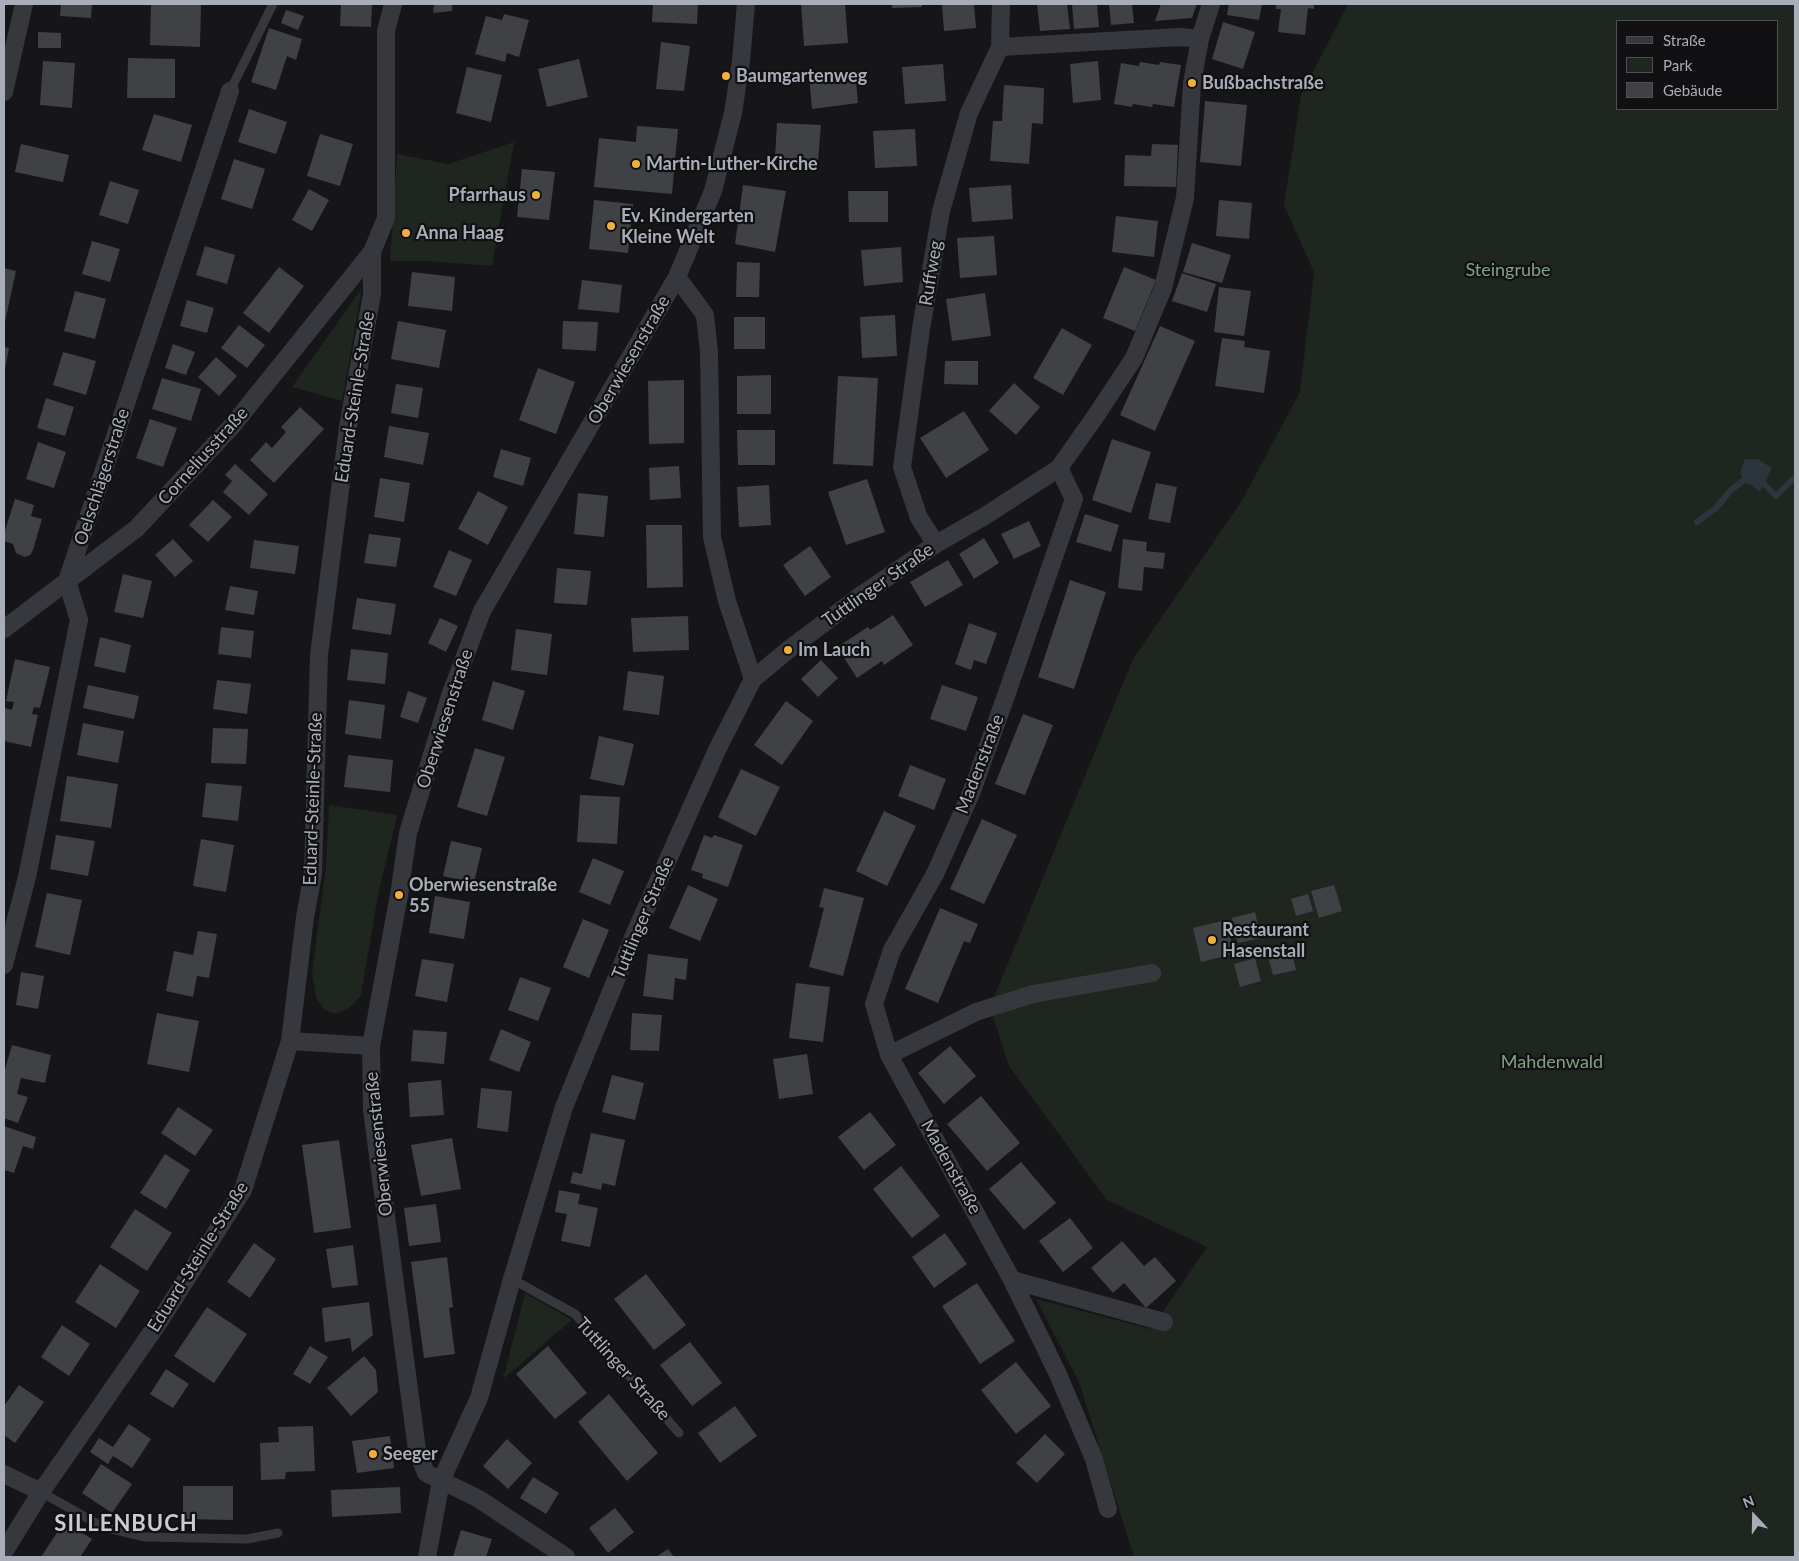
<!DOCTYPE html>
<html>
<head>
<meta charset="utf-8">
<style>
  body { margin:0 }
  #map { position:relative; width:1799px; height:1561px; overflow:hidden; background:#161618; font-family:Lato,sans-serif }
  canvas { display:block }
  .frame { position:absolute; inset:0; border:5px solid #a8adb8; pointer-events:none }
  .legend { position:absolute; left:1616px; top:20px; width:162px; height:90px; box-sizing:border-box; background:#111113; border:1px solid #4d4f55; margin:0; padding:6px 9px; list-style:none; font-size:15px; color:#a8adb8 }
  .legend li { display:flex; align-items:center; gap:10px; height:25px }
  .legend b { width:25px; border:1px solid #4d4f55 }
  .north { position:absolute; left:1729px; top:1491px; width:50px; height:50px; -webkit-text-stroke:4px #111113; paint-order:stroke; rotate:339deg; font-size:14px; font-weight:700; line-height:20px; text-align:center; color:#a8adb8 }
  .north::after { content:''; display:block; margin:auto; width:18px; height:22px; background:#a8adb8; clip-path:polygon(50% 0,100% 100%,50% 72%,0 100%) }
</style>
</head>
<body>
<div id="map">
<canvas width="1799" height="1561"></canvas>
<div class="frame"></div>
<ul class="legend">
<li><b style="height:6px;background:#37383d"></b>Straße</li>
<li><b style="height:14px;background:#1e261f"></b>Park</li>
<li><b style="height:14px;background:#404145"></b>Gebäude</li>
</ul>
<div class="north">N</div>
</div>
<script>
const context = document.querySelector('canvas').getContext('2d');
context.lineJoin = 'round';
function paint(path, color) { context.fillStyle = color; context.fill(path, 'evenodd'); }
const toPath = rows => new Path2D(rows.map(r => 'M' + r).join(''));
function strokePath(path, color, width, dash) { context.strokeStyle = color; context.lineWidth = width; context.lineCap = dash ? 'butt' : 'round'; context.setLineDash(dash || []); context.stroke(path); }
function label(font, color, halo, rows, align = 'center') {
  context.font = font + ' Lato,sans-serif'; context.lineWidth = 4.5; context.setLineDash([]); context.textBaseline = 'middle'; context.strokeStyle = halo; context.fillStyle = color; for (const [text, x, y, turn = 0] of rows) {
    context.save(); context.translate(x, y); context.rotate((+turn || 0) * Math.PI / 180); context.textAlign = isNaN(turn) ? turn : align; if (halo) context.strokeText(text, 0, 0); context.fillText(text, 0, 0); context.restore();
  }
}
paint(toPath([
  [1348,4,1795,4,1795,1557,1134,1557,1079,1382,1036,1299,1151,1329,1207,1247,1107,1200,1009,1066,990,1007,1133,659,1241,502,1300,392,1314,272,1284,205,1301,95],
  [1618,21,1778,21,1778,109,1618,109],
  [514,142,492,266,426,261,390,261,397,154,448,164],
  [362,288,342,401,292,387],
  [329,805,397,815,378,895,361,995,350,1007,336,1014,325,1010,316,998,312,973,326,866],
  [525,1293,572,1320,503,1379]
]), '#1e261f');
paint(toPath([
  [1745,459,1758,459,1772,468,1760,492,1744,480,1740,473]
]), '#2c353c');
strokePath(toPath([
  [1697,522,1716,508,1731,490,1744,480,1764,484,1776,496,1795,477]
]), '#2c353c', 6);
paint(toPath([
  [61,4,92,4,91,18,60,16],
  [151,4,201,4,200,47,150,45],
  [341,4,372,4,371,27,340,26],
  [434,4,452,4,452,11,433,13],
  [653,4,698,4,697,24,652,22],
  [801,4,845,4,848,43,804,46],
  [892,4,922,4,922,7,892,8],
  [942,4,974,4,976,28,944,31],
  [1037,4,1067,4,1070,29,1040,31],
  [1072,4,1097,4,1099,27,1074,29],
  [1109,4,1132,4,1134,23,1111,25],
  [1161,4,1197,4,1192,18,1155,21],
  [1229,4,1262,4,1259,20,1227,15],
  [1276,4,1314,4,1314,9,1308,8,1305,35,1278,32,1281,9,1276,9],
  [286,10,304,16,298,30,281,23],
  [504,14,529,20,519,57,507,53,505,62,475,54,486,16,502,20],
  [1223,22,1255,32,1243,69,1212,59],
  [269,28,302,39,296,60,287,56,276,90,251,82],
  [38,32,61,33,61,48,38,48],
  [661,42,690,46,684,91,656,89],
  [128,58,175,59,175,98,127,98],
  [579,59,588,97,547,107,538,69],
  [43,61,75,63,72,108,40,105],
  [1098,61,1101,100,1073,103,1070,64],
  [1140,62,1159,65,1160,62,1181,65,1174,107,1153,104,1152,107,1133,104,1132,107,1114,104,1121,63,1139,66],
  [943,64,946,101,905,104,902,67],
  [467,67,502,75,491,122,456,113],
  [855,71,858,103,812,109,809,76],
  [1004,85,1044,88,1043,124,1032,123,1029,164,990,161,993,121,1002,121],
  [1205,101,1247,105,1241,166,1200,162],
  [249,109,287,122,276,154,238,142],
  [154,114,192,125,181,162,142,150],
  [777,123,821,125,818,161,775,158],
  [637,126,678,129,672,194,594,187,599,138,636,142],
  [915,129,917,166,875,168,873,131],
  [320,134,353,144,340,186,307,176],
  [21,144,69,155,63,182,15,172],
  [1152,144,1178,145,1176,187,1124,186,1125,155,1151,156],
  [234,159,265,169,252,209,221,199],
  [522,169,555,172,549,220,517,217],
  [110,181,139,190,128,224,99,215],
  [743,185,786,191,775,252,735,244],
  [1011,185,1013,219,972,222,969,188],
  [309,189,329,200,312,231,292,220],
  [848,191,888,191,888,222,849,222],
  [594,200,633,204,628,253,589,249],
  [1219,200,1252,203,1249,239,1216,236],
  [1116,216,1158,221,1154,257,1112,252],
  [994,236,997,275,960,278,957,238],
  [92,241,120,249,110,282,82,274],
  [1192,243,1231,255,1222,283,1183,272],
  [205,246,235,255,227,284,196,275],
  [901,247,903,282,864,286,861,250],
  [737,262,760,263,759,297,736,297],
  [279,267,304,286,269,333,243,313],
  [1124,267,1156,280,1135,331,1103,318],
  [4,268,16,271,5,322,4,322],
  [412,272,455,277,452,311,408,306],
  [1182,273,1216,284,1207,312,1172,301],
  [582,280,622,285,619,313,578,309],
  [1219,287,1251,291,1244,336,1214,332],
  [75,291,106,299,95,339,64,331],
  [985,293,991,336,952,341,946,299],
  [187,300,214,308,207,333,180,326],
  [895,315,897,356,862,358,860,317],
  [734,317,765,317,765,349,734,349],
  [398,321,446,330,439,368,391,359],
  [563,321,598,322,596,351,562,349],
  [239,325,265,345,247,368,221,348],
  [1160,326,1195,341,1155,431,1120,415],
  [1062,328,1092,345,1063,395,1033,378],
  [1222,338,1245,341,1244,347,1270,351,1264,393,1215,386],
  [173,344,195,352,186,375,165,368],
  [4,347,9,348,5,369,4,369],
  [63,352,96,361,86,395,53,385],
  [216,357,237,376,219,396,198,377],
  [945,361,978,361,978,385,944,384],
  [538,368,575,382,556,434,519,420],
  [771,375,771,414,737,414,737,376],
  [838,376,878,378,873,466,833,464],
  [162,378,201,389,191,421,152,409],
  [684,380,684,443,649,444,648,381],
  [1014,383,1040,407,1016,435,989,411],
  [396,384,423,388,418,418,391,413],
  [46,398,74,407,65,436,37,428],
  [300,407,324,429,274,483,250,460,266,442,272,448,286,432,281,427],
  [964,411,989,450,946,478,920,438],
  [150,419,177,428,163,467,136,458],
  [389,426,429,433,423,465,384,457],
  [737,430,775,430,775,465,738,465],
  [1112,439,1151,452,1131,513,1092,500],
  [38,442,66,452,54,488,26,479],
  [501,449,531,458,523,486,493,477],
  [235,464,268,494,249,515,223,492,232,481,225,475],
  [679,466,681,498,650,500,649,468],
  [380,478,410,483,404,522,374,517],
  [867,479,885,532,846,545,828,492],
  [1156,483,1177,487,1170,523,1148,519],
  [769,485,771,525,739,527,737,487],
  [478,491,508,507,488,545,458,529],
  [578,493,608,496,604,537,574,534],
  [15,499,34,505,31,516,42,519,33,550,30,555,25,557,16,553,13,544,4,541,4,534],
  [213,500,232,517,208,542,189,525],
  [1085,514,1119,525,1111,552,1076,542],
  [1029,521,1041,546,1014,559,1001,534],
  [646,525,682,525,683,587,647,588],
  [369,534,401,538,396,567,364,563],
  [984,538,999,563,974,579,959,554],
  [173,539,193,561,175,577,155,555],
  [1123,539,1147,542,1146,551,1165,553,1163,569,1144,567,1142,591,1118,588],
  [254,540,299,546,295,574,250,568],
  [810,546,831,577,805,596,783,565],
  [449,550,472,560,456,596,433,587],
  [948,560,963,585,925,607,910,582],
  [557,568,591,571,587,605,554,603],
  [123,574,152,581,143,618,114,612],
  [1070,580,1106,592,1074,689,1038,677],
  [230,586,258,591,254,615,225,610],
  [357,598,396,604,391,635,352,629],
  [893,615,913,645,884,665,882,661,857,678,837,647,868,627,870,630],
  [688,616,689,650,633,652,631,618],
  [440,618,458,626,446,652,428,643],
  [969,623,997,633,986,664,974,660,971,670,955,664],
  [221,627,254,631,251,658,218,654],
  [516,629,552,634,547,675,511,670],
  [100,637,131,645,125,673,94,666],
  [351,649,388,653,385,684,347,680],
  [15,659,50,667,40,708,34,707,32,714,38,715,31,747,4,741,5,708,12,710,14,702,6,701],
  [821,660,838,678,818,697,801,679],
  [628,671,664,676,659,715,623,710],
  [217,680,251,684,247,714,213,709],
  [493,681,525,691,513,730,482,720],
  [88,685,139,696,134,719,83,708],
  [942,685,978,697,966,731,930,719],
  [408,691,427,698,418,723,400,717],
  [349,700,385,705,381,739,345,734],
  [786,701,813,721,782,765,754,745],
  [1023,714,1053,725,1025,795,995,784],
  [83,723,124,731,118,763,77,755],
  [213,728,248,729,246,764,211,763],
  [599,736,634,744,624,786,590,779],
  [475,748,505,757,487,816,457,807],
  [348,755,393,760,390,792,344,787],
  [910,765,946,779,934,810,898,796],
  [741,769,780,787,756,836,718,817],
  [67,776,118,784,111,828,60,821],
  [206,783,242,786,238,821,202,817],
  [580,795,620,797,617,844,577,842],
  [884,811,916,826,887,886,856,871],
  [982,819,1017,835,984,904,950,889],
  [56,835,95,841,88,876,50,869],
  [704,835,712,838,714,835,743,845,728,887,702,878,703,874,691,870],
  [201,839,234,845,226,892,193,886],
  [451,841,482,848,474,883,443,876],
  [593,858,624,871,610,905,579,892],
  [688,885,718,899,700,941,669,928],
  [1334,885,1342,911,1319,918,1311,891],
  [824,888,864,898,843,976,809,967,824,908,819,907],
  [47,893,82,900,70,955,35,947],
  [1308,894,1313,911,1296,916,1291,899],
  [435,896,470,902,464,939,429,933],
  [940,908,978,924,970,943,964,941,938,1003,905,989],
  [1255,912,1261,938,1238,943,1232,918],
  [583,919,609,930,589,978,563,967],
  [1226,920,1234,954,1201,962,1193,928],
  [198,931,217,934,209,978,197,976,193,997,166,991,174,951,193,955],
  [1291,950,1296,970,1273,975,1268,956],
  [648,954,688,959,686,980,675,978,673,1000,643,996],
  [1255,958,1261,981,1240,987,1234,964],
  [422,959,454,964,447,1002,415,996],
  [21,972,44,976,38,1009,16,1005],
  [520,977,551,988,538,1021,508,1010],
  [796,983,830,987,823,1042,789,1038],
  [157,1013,199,1021,189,1072,147,1064],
  [632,1013,662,1015,659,1051,630,1050],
  [501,1029,531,1042,519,1072,489,1060],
  [413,1030,447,1032,444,1064,411,1061],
  [12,1045,51,1055,45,1083,21,1078,17,1094,28,1097,18,1123,4,1118,4,1073],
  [950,1046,976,1076,944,1104,918,1073],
  [807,1054,813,1094,779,1099,773,1059],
  [612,1075,644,1083,635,1120,602,1112],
  [441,1080,444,1115,410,1117,408,1083],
  [481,1088,512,1091,508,1132,477,1128],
  [981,1096,1020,1143,987,1171,947,1124],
  [178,1107,213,1130,195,1156,161,1133],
  [870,1112,896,1145,864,1170,838,1137],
  [4,1126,36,1137,33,1149,23,1146,14,1173,4,1170],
  [591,1133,625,1140,615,1186,602,1183,601,1190,570,1183,573,1172,582,1174],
  [452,1138,461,1189,421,1196,411,1145],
  [339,1140,351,1228,314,1233,302,1145],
  [165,1154,190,1170,166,1209,140,1193],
  [1021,1162,1056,1203,1024,1230,989,1189],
  [901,1166,940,1216,912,1238,873,1189],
  [559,1190,580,1194,578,1204,598,1208,590,1247,561,1241,567,1214,555,1212],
  [436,1204,441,1242,409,1246,404,1208],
  [135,1209,172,1233,147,1271,110,1247],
  [1070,1218,1093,1248,1063,1272,1039,1241],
  [945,1233,967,1264,934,1288,912,1257],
  [1122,1241,1144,1266,1155,1257,1176,1281,1146,1308,1124,1283,1113,1293,1091,1268],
  [254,1243,276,1259,250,1298,227,1282],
  [353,1245,358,1285,332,1288,326,1249],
  [447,1257,453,1307,449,1308,455,1354,424,1358,411,1262],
  [100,1264,140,1291,116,1328,75,1302],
  [646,1274,686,1325,654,1350,614,1299],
  [977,1283,1015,1341,980,1364,942,1306],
  [369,1302,373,1335,352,1352,350,1338,325,1342,322,1308],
  [207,1307,247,1334,214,1383,174,1356],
  [62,1325,90,1344,69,1376,41,1357],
  [690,1342,722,1383,692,1406,660,1365],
  [310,1346,328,1357,310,1384,293,1374],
  [548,1346,587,1393,555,1419,516,1374],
  [364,1356,376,1370,378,1392,351,1416,327,1388],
  [1016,1362,1051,1406,1016,1434,981,1390],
  [166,1369,189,1384,173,1408,150,1394],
  [19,1385,44,1402,15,1443,4,1435,4,1406],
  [609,1394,658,1453,627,1481,578,1422],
  [735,1406,757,1436,720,1463,698,1433],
  [129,1424,151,1439,132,1468,113,1456,108,1464,90,1452,99,1438,113,1447],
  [313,1426,315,1471,286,1472,285,1479,261,1480,260,1443,279,1442,278,1427],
  [1045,1434,1065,1454,1037,1483,1016,1463],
  [390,1436,394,1468,357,1473,352,1441],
  [507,1439,532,1463,508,1489,483,1466],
  [101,1464,132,1484,112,1513,82,1493],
  [533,1477,559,1493,546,1514,520,1498],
  [183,1486,233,1486,233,1520,183,1519],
  [400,1487,401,1513,332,1517,331,1490],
  [615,1508,634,1532,608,1553,589,1528],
  [64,1522,92,1539,80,1557,41,1557],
  [461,1530,492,1539,486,1557,453,1557],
  [668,1549,674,1557,656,1557]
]), '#404145');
strokePath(toPath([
  [230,91,273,4],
  [512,1279,575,1314,679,1433],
  [41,1492,103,1527,144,1537,247,1539,278,1533]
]), '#37383d', 9);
strokePath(toPath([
  [1000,47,1180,37,1200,39],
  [4,92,24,4],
  [677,277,705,315,709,352,712,537,727,601,753,679],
  [1059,468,1074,499,1008,690,972,791,935,874,892,950,874,1004,889,1055,1012,1280,1164,1322],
  [936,544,919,518,902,467,921,329,941,211,969,113,1000,47,1001,4],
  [4,629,137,528,232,426,372,252],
  [4,965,27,877,79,620,67,581,230,91],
  [290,1041,371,1046],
  [889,1055,976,1012,1033,994,1152,973],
  [1012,1280,1057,1372,1094,1459,1108,1509],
  [4,1474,41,1492],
  [4,1552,41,1492,161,1319,243,1190,290,1041,305,917,313,874,319,655,348,427,372,294,372,252,386,218,386,31,393,4],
  [427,1557,441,1481,479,1398,512,1279,564,1107,635,933,717,750,753,679,788,650,860,596,936,544,985,516,1059,468,1097,414,1134,358,1163,288,1185,198,1192,83,1200,39,1211,4],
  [566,1557,479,1499,426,1473,417,1450,372,1110,371,1046,399,895,408,833,450,696,482,611,677,277,713,191,733,113,741,61,746,4]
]), '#37383d', 18);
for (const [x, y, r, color] of [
  [726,76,5,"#f2b134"],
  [1192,83,5,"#f2b134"],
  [636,164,5,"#f2b134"],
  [536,195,5,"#f2b134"],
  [611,226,5,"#f2b134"],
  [406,233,5,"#f2b134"],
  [788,650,5,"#f2b134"],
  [399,895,5,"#f2b134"],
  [1212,940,5,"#f2b134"],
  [373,1454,5,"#f2b134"]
]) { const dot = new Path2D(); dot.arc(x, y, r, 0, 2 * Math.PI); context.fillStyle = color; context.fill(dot); strokePath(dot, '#111113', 2); }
label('bold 18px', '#a8adb8', '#111113', [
  ["Baumgartenweg",736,76],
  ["Bußbachstraße",1202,83],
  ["Martin-Luther-Kirche",646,164],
  ["Pfarrhaus",526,195,"right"],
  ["Ev. Kindergarten",621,216],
  ["Kleine Welt",621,237],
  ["Anna Haag",416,233],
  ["Im Lauch",798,650],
  ["Oberwiesenstraße",409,885],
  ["55",409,906],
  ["Restaurant",1222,930],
  ["Hasenstall",1222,951],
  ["Seeger",383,1454]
], 'left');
label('18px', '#7fa381', '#111113', [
  ["Steingrube",1508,270],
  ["Mahdenwald",1552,1062]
]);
label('18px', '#a8adb8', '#111113', [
  ["Ruffweg",931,273,-81],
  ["Oberwiesenstraße",629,360,-60],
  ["Eduard-Steinle-Straße",355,397,-81],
  ["Corneliusstraße",203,456,-48],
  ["Oelschlägerstraße",102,477,-72],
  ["Tuttlinger Straße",878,585,-35],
  ["Oberwiesenstraße",445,719,-72],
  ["Madenstraße",980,764,-69],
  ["Eduard-Steinle-Straße",313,799,-88],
  ["Tuttlinger Straße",643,918,-67],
  ["Oberwiesenstraße",379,1144,-96],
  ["Madenstraße",951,1167,61],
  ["Eduard-Steinle-Straße",198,1257,-58],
  ["Tuttlinger Straße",623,1369,48]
]);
context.letterSpacing = '1px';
label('bold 22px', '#c9ccd4', '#111113', [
  ["SILLENBUCH",126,1524]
]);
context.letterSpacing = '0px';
</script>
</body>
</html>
